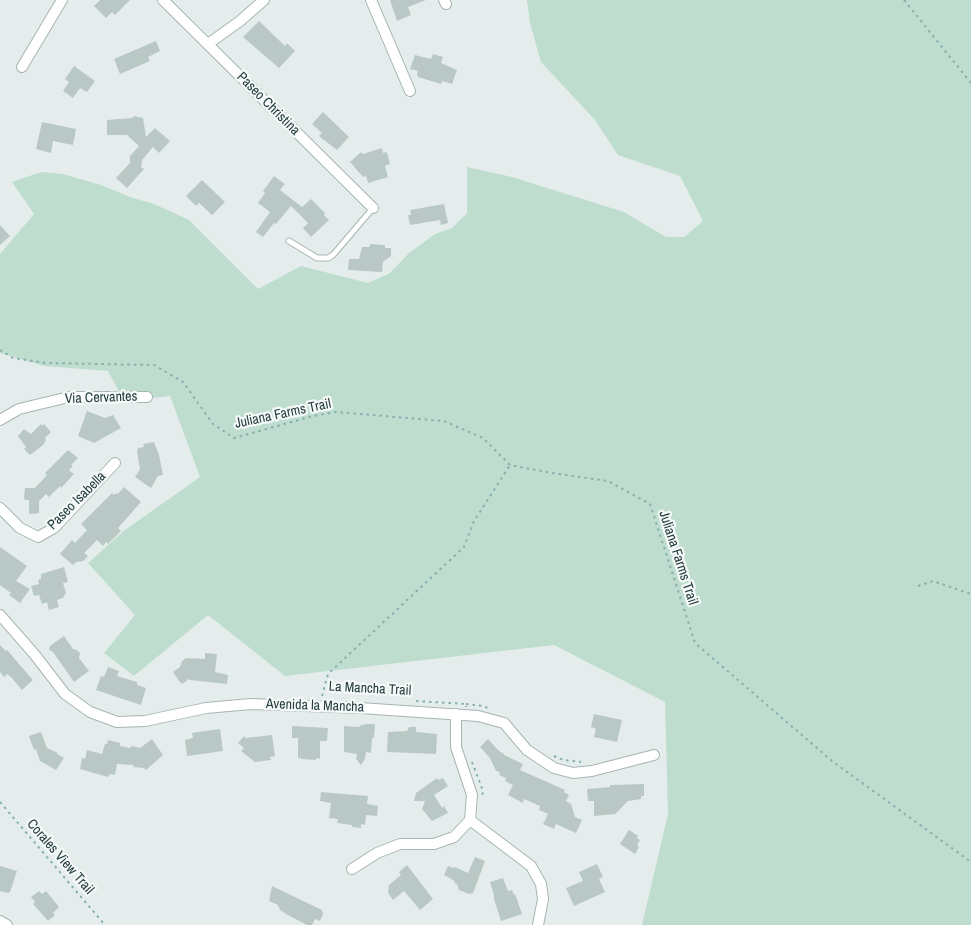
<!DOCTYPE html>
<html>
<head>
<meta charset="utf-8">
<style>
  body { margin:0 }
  canvas { display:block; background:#e4edec }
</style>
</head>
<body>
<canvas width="971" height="925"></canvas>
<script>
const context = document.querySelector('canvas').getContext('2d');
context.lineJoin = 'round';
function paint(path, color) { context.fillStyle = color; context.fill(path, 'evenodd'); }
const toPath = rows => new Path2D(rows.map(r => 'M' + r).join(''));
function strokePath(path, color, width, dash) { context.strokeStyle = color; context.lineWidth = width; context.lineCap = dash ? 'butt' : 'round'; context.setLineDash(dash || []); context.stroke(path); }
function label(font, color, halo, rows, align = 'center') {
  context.font = font + ' "Archivo Narrow",sans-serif'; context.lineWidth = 4.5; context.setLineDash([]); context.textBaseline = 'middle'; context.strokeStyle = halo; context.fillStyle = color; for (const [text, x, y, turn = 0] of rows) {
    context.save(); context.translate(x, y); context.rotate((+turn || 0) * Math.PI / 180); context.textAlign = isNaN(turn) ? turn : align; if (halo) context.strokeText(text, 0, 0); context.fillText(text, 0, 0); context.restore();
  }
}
paint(toPath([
  [527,0,971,0,971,925,642,925,668,814,665,702,554,645,285,676,208,615,134,676,104,653,135,615,88,563,125,530,200,477,170,396,124,401,108,371,44,366,0,353,0,254,34,214,12,182,41,172,63,174,101,185,130,197,154,204,189,220,258,289,301,266,368,283,390,273,409,253,435,234,452,228,467,213,467,167,512,177,624,212,666,237,684,237,703,221,680,176,618,155,595,120,541,62,530,23]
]), '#beddcf');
paint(toPath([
  [100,0,130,0,115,15,112,12,106,18,94,6],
  [390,0,426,0,408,7,411,15,397,21],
  [259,21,285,46,287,43,295,51,279,68,243,37],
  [156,41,160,51,148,57,150,61,120,74,114,59],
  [433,54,443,57,441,63,457,70,452,84,442,81,441,84,418,77,417,74,418,71,410,69,415,55,431,59],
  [74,66,95,81,87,92,80,88,73,98,63,91,69,82,65,79],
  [323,112,349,137,337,150,319,136,322,133,312,124],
  [134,116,143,118,146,137,155,128,170,141,159,153,153,147,142,160,141,167,144,169,127,188,116,178,130,163,130,156,139,146,127,135,107,135,107,120,132,118],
  [42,122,76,129,73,145,53,141,51,153,36,149],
  [382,148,383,153,387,152,390,164,385,166,388,177,368,183,366,176,363,177,350,162,361,152,363,154],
  [274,176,285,184,280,190,302,207,311,199,325,213,324,215,329,220,311,237,303,228,308,223,291,206,276,224,274,223,263,237,256,232,270,212,258,203,265,193,263,191],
  [202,180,225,202,212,215,199,203,196,206,186,196],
  [444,204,448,223,441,225,440,220,410,225,408,215,411,215,410,210],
  [0,225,10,236,0,245],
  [370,244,385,245,385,248,391,248,391,256,383,262,382,272,348,270,349,259,359,259,362,247,370,247],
  [87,411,105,418,113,415,121,428,94,443,78,436],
  [41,424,42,426,44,424,51,432,45,438,46,440,43,445,30,455,24,449,26,447,18,436,24,429,31,434],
  [154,442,159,455,163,475,158,476,151,488,135,477,140,469,137,451,138,448,144,447,143,444],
  [68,450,78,458,71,465,73,466,69,470,74,474,61,488,60,486,49,497,46,494,39,501,39,513,29,514,29,500,25,500,24,498,25,488,35,488,47,475,45,473],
  [124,487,141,502,118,528,121,531,108,544,106,542,103,546,97,540,84,553,88,556,83,561,76,562,73,565,60,554,72,540,75,543,87,530,81,524,112,493,114,495,117,493,118,494],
  [0,547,27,566,16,581,30,589,20,603,9,595,11,593,0,585],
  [64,567,68,582,63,583,66,593,63,598,57,600,59,607,49,610,47,602,42,604,39,595,34,596,31,586,39,584,38,580,41,579,41,574],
  [64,636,73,649,77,650,80,653,79,658,89,671,74,682,53,652,49,650,50,646],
  [0,645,6,651,7,650,33,680,22,690,11,677,7,674,4,677,0,672],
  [205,653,217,654,215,672,228,675,227,684,190,680,189,679,182,684,179,681,173,672,180,667,182,661,186,658,205,659],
  [108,667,119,671,117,676,137,682,137,685,146,688,141,705,96,690,101,676,104,677],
  [594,714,622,720,617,742,594,737,596,729,591,727],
  [368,724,375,724,374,738,372,738,371,753,366,752,365,759,361,765,356,759,357,754,344,752,344,726,359,727,361,725],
  [292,726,328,728,327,741,320,741,320,759,316,758,316,760,301,759,301,758,298,758,298,738,292,738],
  [409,727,416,727,416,732,437,734,436,754,387,752,388,732,407,731],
  [220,729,223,751,187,756,185,740,193,738,192,733],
  [41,732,47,748,58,753,57,754,64,758,56,770,40,761,36,749,34,750,29,736],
  [272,735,275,756,270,757,271,760,255,762,241,751,244,748,238,743,244,736,246,738],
  [152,739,163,755,146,770,144,768,133,767,134,765,117,764,115,775,110,774,108,777,80,769,82,758,85,759,87,750,102,754,105,744,107,744,108,740,120,743,120,746,130,748,132,746,140,748],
  [488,739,499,751,504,754,504,755,523,764,520,770,565,790,564,792,569,795,566,801,571,804,575,817,582,820,576,833,556,824,554,829,543,824,548,814,539,810,540,806,524,799,523,803,508,795,513,785,505,781,506,778,499,775,500,772,496,771,490,758,480,747],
  [437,778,438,780,443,778,448,786,434,795,442,808,444,806,448,813,432,821,422,809,425,801,414,801,416,793],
  [644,784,644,796,641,796,641,799,628,801,615,814,594,816,594,801,588,801,587,789,610,787,610,785],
  [321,792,368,796,367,804,378,806,377,816,366,815,365,825,361,824,361,828,352,827,352,825,337,823,338,819,329,818,331,803,320,801],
  [629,830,638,836,637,838,640,840,637,845,639,847,635,854,620,844],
  [475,857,485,861,473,893,469,894,459,890,457,884,454,883,455,881,444,875,448,866,454,868,455,867,468,873],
  [597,864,603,877,599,879,605,892,574,906,566,888,583,881,579,872],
  [407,865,433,899,420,910,404,891,393,900,388,893,389,885,401,875,399,872],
  [0,866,17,871,10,892,8,893,0,891],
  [503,878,508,891,512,890,514,895,515,894,522,914,501,921,494,899,494,895,490,882],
  [272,886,322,910,323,914,320,921,315,919,312,925,307,925,286,914,280,910,278,905,269,901],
  [39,891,42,894,46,891,59,907,53,913,55,915,48,921,33,904,35,902,31,897]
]), '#b9c8c5');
const lane = toPath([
  [289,241,317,258,328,258,333,255,373,208]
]);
const street = toPath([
  [163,0,373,208],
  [371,0,410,91],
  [444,0,446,4],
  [208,44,240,21,264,0],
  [22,67,62,0],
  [0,420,19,409,69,397,147,397],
  [0,508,20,528,38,537,54,528,115,463],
  [0,615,35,655,65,694,90,712,117,722,145,721,206,708,251,704,360,708,478,716,504,723,527,750,554,768,573,773,592,771,654,755],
  [470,820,531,866,541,884,543,899,538,925],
  [352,869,377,853,400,844,434,844,454,837,470,820,472,795,456,747,456,714],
  [0,921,7,925]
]);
strokePath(lane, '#a7b5b4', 7);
strokePath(street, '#a7b5b4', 12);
strokePath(toPath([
  [904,0,971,83],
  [0,350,13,358,46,363,154,365,183,382,213,424,234,438,313,416,336,412,444,421,483,438,510,465,552,473,608,481,650,504,695,643,832,761,971,862],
  [918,586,933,581,971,594],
  [322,696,328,674,464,547,474,521,510,465],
  [416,701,466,704,466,707],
  [466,704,483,706,488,708],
  [554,756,563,760,581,762],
  [472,762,483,791,482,798],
  [0,802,105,925]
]), '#86afae', 2, [2.5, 4]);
strokePath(lane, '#fff', 5);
strokePath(street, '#fff', 10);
label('14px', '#243d3e', '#f5f9f8', [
  ["Paseo Christina",268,104,45],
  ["Via Cervantes",101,398,-2],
  ["Juliana Farms Trail",283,414,-12],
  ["Paseo Isabella",77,501,-45],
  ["Juliana Farms Trail",678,558,72],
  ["La Mancha Trail",370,689,3],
  ["Avenida la Mancha",315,706,2],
  ["Corales View Trail",60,857,49]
]);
</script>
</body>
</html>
